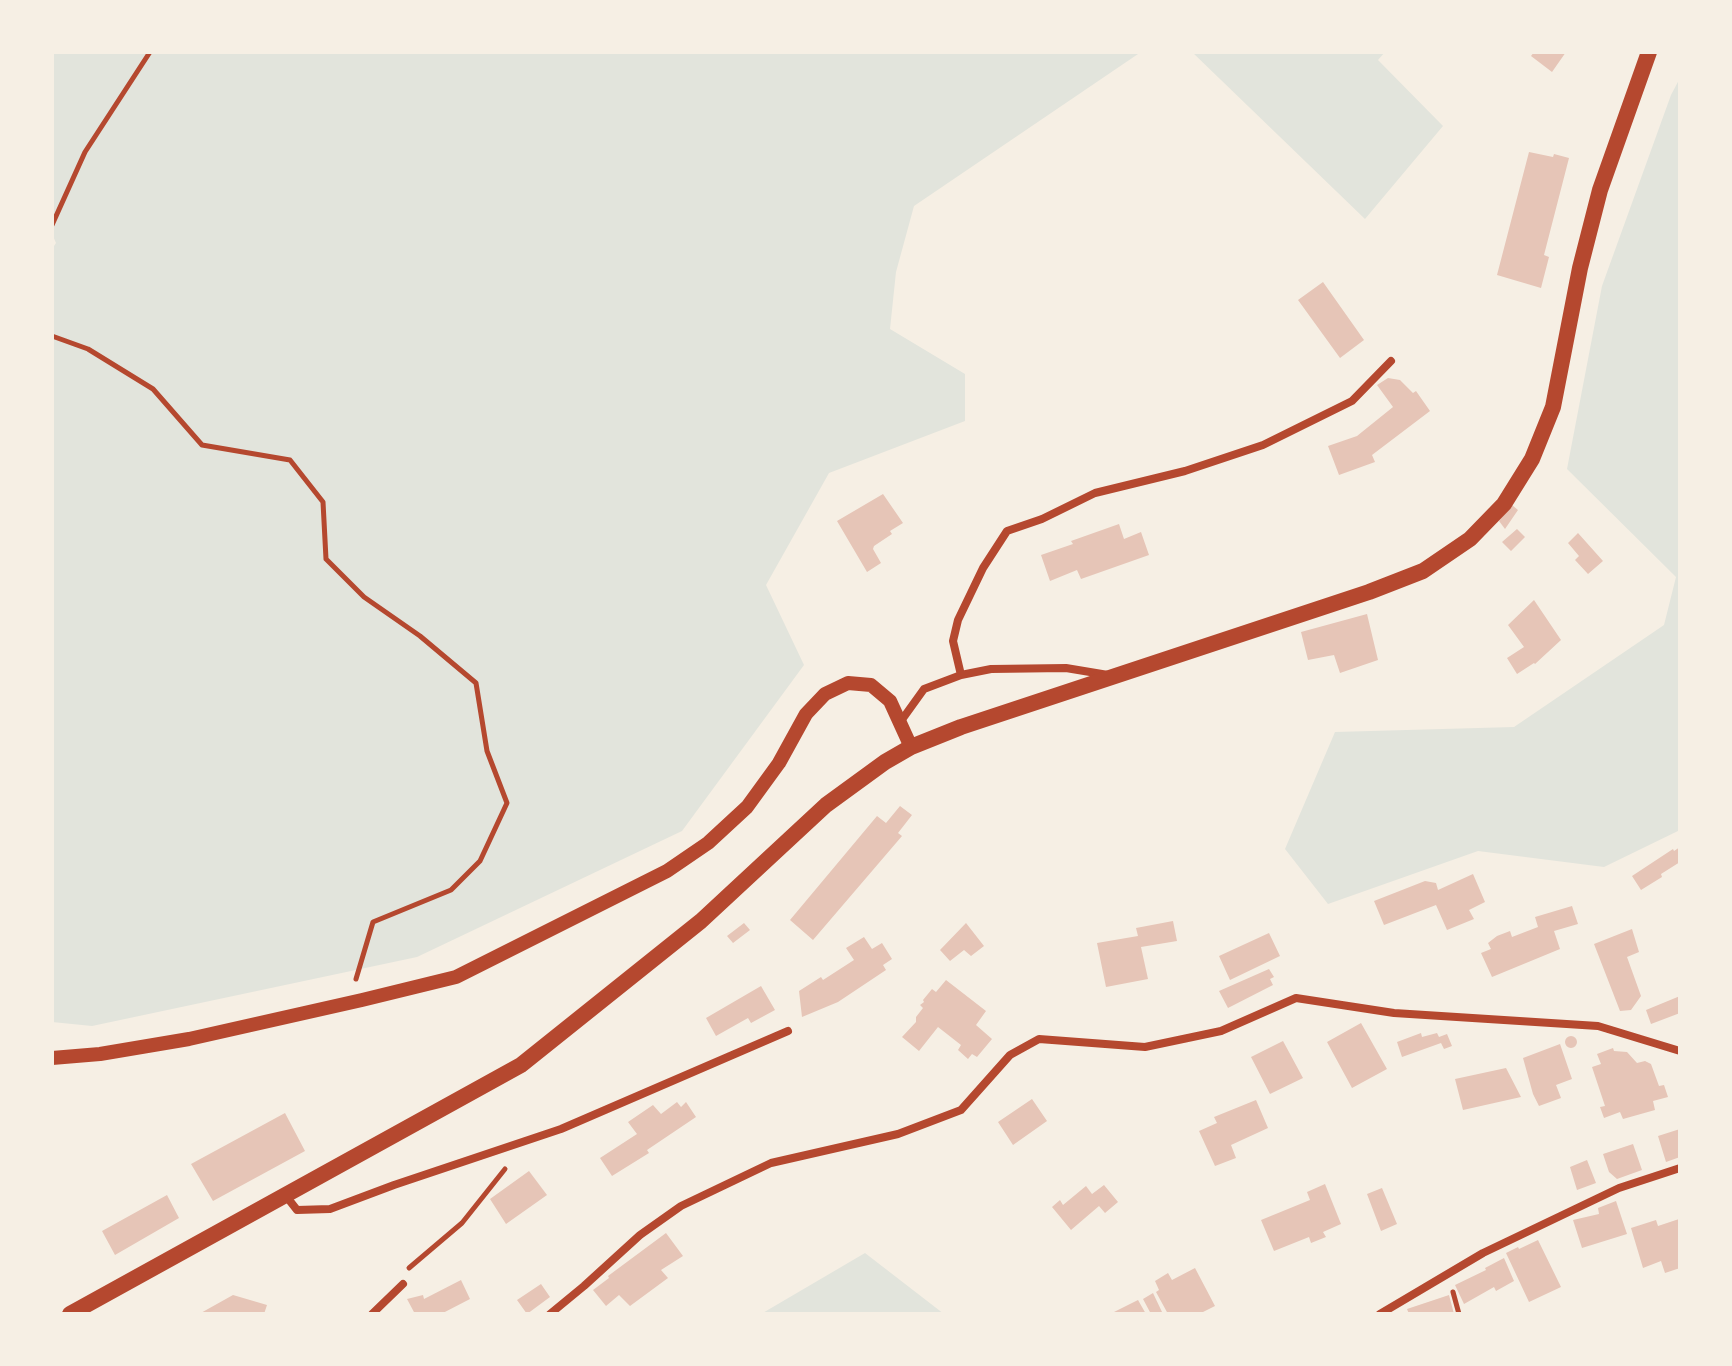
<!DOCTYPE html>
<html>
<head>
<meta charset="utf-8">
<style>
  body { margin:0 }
  #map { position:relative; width:1732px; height:1366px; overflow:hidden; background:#f6efe4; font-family:Cabin,sans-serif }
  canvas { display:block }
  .frame { position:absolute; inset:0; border:54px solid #f6efe4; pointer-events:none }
</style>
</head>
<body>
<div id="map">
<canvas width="1732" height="1366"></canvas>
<div class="frame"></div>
</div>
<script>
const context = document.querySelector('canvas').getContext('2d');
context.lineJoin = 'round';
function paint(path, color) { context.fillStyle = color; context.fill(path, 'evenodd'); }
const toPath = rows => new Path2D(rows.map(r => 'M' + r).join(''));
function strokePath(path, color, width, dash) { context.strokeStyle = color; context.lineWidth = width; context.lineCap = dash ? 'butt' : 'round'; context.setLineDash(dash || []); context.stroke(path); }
paint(toPath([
  [52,52,1141,52,914,206,896,272,890,329,965,374,965,421,829,473,766,585,804,665,682,831,417,957,92,1026,52,1022,52,249,56,243,52,234],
  [1192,52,1385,52,1378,60,1443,126,1365,219],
  [1680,78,1680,830,1604,867,1478,851,1328,904,1285,849,1335,732,1514,727,1664,625,1676,577,1567,469,1602,286,1671,95],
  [865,1253,944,1314,761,1314]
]), '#e2e4dc');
paint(toPath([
  [1534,52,1566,52,1552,72,1531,56],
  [1529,152,1553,157,1554,154,1569,158,1544,255,1549,257,1541,288,1497,275],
  [1323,282,1364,340,1340,358,1298,300],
  [1388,378,1400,380,1413,393,1416,391,1430,411,1372,455,1375,462,1339,475,1328,446,1357,436,1393,407,1377,385],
  [883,494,903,523,890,531,892,534,874,546,873,549,881,563,867,572,837,521],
  [1512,505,1518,510,1505,529,1499,521],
  [1119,524,1124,539,1141,532,1149,555,1081,579,1077,570,1050,581,1041,555,1073,544,1071,541],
  [1517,529,1525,537,1511,551,1502,542],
  [1578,533,1603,561,1588,574,1575,560,1579,556,1568,543],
  [1534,600,1561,640,1535,664,1534,663,1517,674,1507,658,1524,647,1508,625],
  [1367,614,1378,660,1340,673,1334,655,1308,660,1301,632],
  [900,806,912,815,898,833,902,836,813,940,790,920,877,816,886,823],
  [1680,847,1680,862,1661,874,1662,877,1641,890,1632,876,1673,849,1674,851],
  [1473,874,1485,902,1469,910,1474,919,1447,930,1436,905,1384,925,1374,901,1425,881,1436,883,1438,890],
  [1572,906,1578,924,1554,931,1560,949,1492,977,1481,953,1491,949,1488,943,1497,936,1510,931,1512,937,1538,927,1535,917],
  [1173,921,1177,941,1141,947,1148,979,1106,987,1097,943,1138,936,1136,928],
  [744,923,750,930,733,943,727,936],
  [966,923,984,946,971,956,964,950,950,961,940,950],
  [1632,929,1639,952,1627,957,1641,996,1631,1010,1620,1011,1594,944],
  [1269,933,1280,956,1230,980,1219,956],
  [864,937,872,949,882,943,892,959,883,965,886,970,838,1002,802,1017,799,991,821,977,823,980,854,960,846,948],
  [1269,969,1274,977,1270,979,1273,985,1228,1008,1219,991],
  [946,980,986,1011,976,1025,992,1039,977,1057,972,1054,968,1059,958,1050,961,1045,938,1027,919,1051,902,1037,916,1022,916,1017,923,1008,920,1005,924,1002,923,1000,932,989,936,992],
  [761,986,775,1010,751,1023,748,1018,716,1036,706,1018],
  [1680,996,1680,1013,1651,1024,1646,1010],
  [1361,1023,1387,1069,1352,1088,1327,1042],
  [1421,1033,1422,1037,1437,1033,1439,1037,1447,1034,1452,1046,1444,1049,1441,1043,1402,1057,1397,1042],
  '1565 1042a6 6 0 1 1 12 0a6 6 0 1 1-12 0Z',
  [1283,1041,1303,1078,1270,1094,1251,1057],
  [1560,1044,1572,1079,1556,1085,1561,1098,1539,1106,1533,1094,1523,1058],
  [1613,1048,1614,1051,1627,1052,1637,1063,1645,1061,1651,1064,1659,1086,1664,1085,1668,1097,1653,1101,1655,1110,1623,1119,1620,1112,1604,1118,1600,1107,1605,1106,1592,1067,1601,1064,1597,1054],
  [1506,1068,1521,1097,1463,1110,1455,1079],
  [1032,1099,1047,1121,1013,1145,998,1122],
  [1256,1100,1268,1128,1231,1145,1236,1158,1215,1166,1199,1131,1217,1123,1214,1117],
  [677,1102,681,1107,686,1102,696,1117,647,1150,649,1153,612,1176,600,1158,637,1134,628,1122,653,1105,661,1114],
  [285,1113,305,1151,213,1201,191,1164],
  [1680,1129,1680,1157,1666,1162,1658,1136],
  [1633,1144,1642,1170,1617,1179,1609,1172,1603,1154],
  [1587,1160,1596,1183,1577,1190,1570,1167],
  [529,1171,547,1195,506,1224,490,1199],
  [1325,1184,1341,1224,1323,1232,1326,1237,1311,1243,1309,1237,1274,1251,1261,1220,1310,1200,1307,1192],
  [1104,1185,1118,1202,1105,1213,1099,1206,1071,1230,1052,1207,1060,1200,1063,1205,1086,1186,1092,1194],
  [1382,1188,1397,1224,1381,1231,1367,1194],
  [167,1195,179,1218,115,1255,102,1231],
  [1616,1201,1627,1234,1582,1248,1573,1220,1599,1214,1598,1208],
  [1679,1219,1680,1268,1665,1273,1661,1261,1643,1268,1631,1228,1656,1220,1658,1226],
  [666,1233,683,1256,661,1270,668,1278,630,1306,619,1295,606,1306,593,1290,609,1278,608,1276],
  [1538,1240,1561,1287,1529,1302,1506,1253,1518,1247,1519,1249],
  [1504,1258,1514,1281,1496,1291,1494,1287,1464,1304,1455,1285,1486,1270,1485,1268],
  [1195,1268,1215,1306,1199,1314,1168,1314,1156,1292,1159,1290,1155,1281,1168,1273,1172,1280],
  [461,1280,470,1299,441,1314,415,1314,407,1299,423,1295,424,1299],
  [541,1284,550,1297,527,1314,517,1300],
  [1153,1293,1162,1312,1158,1314,1151,1314,1143,1299],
  [233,1295,267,1305,264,1314,199,1314],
  [1449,1295,1454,1314,1409,1314,1407,1309],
  [1138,1300,1146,1314,1110,1314]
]), '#e6c5b7');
strokePath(toPath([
  [52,225,85,152,150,52],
  [52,336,88,349,153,389,202,445,290,460,323,502,326,559,364,597,420,636,476,683,487,751,507,803,480,861,451,890,373,922,356,979],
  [409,1268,462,1223,505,1169],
  [1453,1292,1459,1314]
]), '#b5482f', 5);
strokePath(toPath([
  [961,675,953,641,958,620,983,568,1007,531,1042,519,1095,493,1185,471,1263,445,1352,401,1391,361],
  [901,721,924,689,961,675,991,669,1066,668,1108,675],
  [286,1196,297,1210,330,1209,394,1185,561,1129,788,1031],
  [372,1314,403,1284],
  [550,1314,584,1286,640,1235,681,1206,771,1163,898,1134,961,1110,1010,1055,1039,1039,1145,1047,1221,1031,1296,998,1394,1013,1598,1026,1680,1051],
  [1380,1314,1483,1253,1619,1188,1680,1168]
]), '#b5482f', 8);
strokePath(toPath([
  [52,1058,100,1054,189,1039,362,1000,456,977,667,871,708,843,747,807,779,763,806,714,825,694,848,683,871,685,890,701,911,747]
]), '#b5482f', 14);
strokePath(toPath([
  [70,1314,521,1065,701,921,826,805,885,762,911,747,961,727,1369,592,1423,571,1470,539,1504,504,1532,459,1553,407,1580,268,1600,190,1649,52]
]), '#b5482f', 16);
</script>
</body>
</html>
